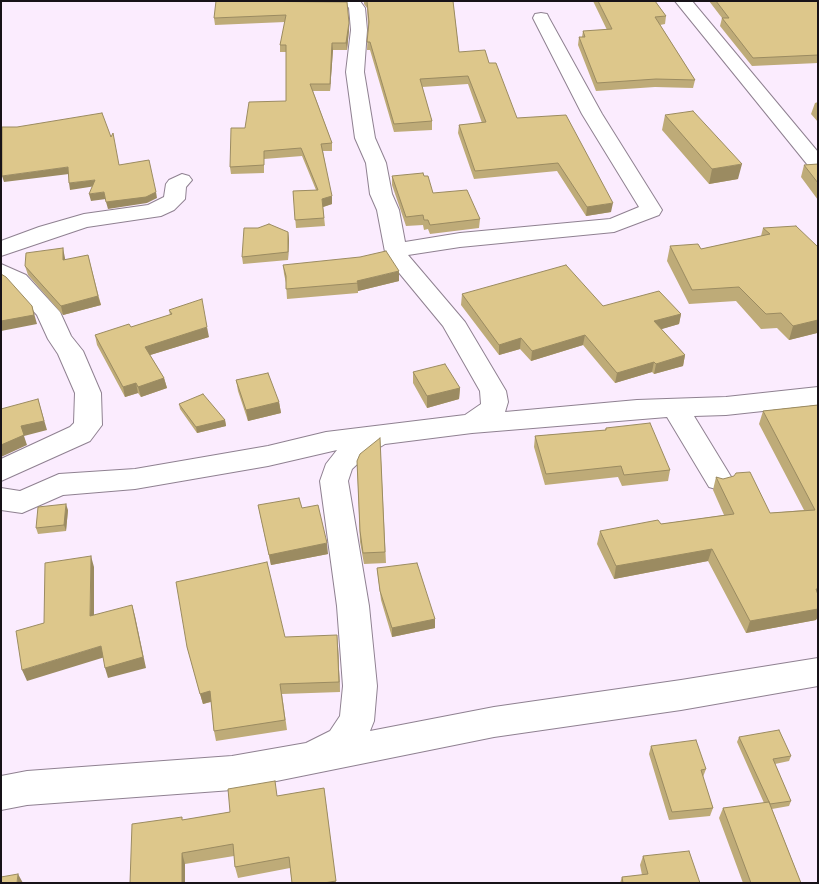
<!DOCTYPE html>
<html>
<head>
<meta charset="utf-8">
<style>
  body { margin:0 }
  #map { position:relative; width:819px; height:884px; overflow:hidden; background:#fbecfe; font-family:Manrope,sans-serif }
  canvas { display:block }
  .frame { position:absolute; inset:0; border:2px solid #171218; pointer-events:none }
</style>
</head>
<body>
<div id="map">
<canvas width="819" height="884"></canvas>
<div class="frame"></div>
</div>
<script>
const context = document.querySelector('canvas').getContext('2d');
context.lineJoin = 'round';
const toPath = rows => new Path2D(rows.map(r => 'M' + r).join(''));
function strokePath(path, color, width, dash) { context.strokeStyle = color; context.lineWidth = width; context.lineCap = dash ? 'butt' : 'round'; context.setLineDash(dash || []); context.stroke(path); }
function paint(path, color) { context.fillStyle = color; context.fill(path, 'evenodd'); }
const street = toPath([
  [344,1,360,1,365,8,367,30,364,72,375,138,386,163,392,194,399,210,405,242,460,233,610,219,639,207,582,114,533,18,535,14,541,13,547,14,549,18,602,114,662,210,659,215,614,232,460,247,408,255,465,322,506,391,508,402,505,412,637,400,726,397,818,387,818,405,726,415,694,416,733,480,729,487,719,490,709,487,667,417,472,433,385,444,367,455,352,469,348,481,369,606,377,686,374,721,370,731,494,707,681,680,818,658,818,686,681,710,494,737,232,790,27,805,1,810,1,776,27,771,232,756,306,743,330,731,340,716,343,686,337,606,320,481,326,464,337,450,268,466,135,489,63,495,22,513,1,510,1,488,20,491,59,474,135,469,268,446,326,432,465,415,481,404,480,391,443,326,386,257,377,210,370,194,366,163,355,138,346,72,351,30,349,8,344,1],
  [675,1,692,1,818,152,818,171,811,169,675,1],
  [182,174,189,176,192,180,186,187,185,199,174,210,161,216,87,227,1,256,1,241,39,227,84,214,148,205,164,197,166,184,169,180,182,174],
  [1,264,26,275,60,312,71,336,83,351,101,393,102,425,90,441,1,481,1,459,70,427,74,423,75,393,58,354,48,339,37,315,10,285,1,280,1,264]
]);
strokePath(street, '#8f8191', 2);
paint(street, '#fff');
paint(toPath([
  [347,1,349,30,347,50,333,50,330,91,313,91,332,143,332,151,323,151,332,204,323,207,325,226,296,228,293,191,316,190,302,156,264,159,264,173,231,174,230,167,245,128,286,101,286,52,280,52,280,45,285,22,215,25,214,18],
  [364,1,453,1,459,52,489,63,517,118,611,212,586,216,557,171,474,179,458,133,459,125,482,123,468,84,422,87,432,121,432,130,394,132,370,50,367,50,368,25,367,8,364,4],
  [593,1,655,1,666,16,665,24,660,25,695,80,693,88,655,87,596,91,578,45,579,37,582,37,583,31,607,30],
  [709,1,817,1,818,2,818,63,752,66,720,26,722,18],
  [818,102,818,122,811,114,815,103],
  [665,115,738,179,709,184,662,130],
  [818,164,818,200,801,177,804,165],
  [392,176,424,176,433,193,480,219,479,228,430,234,428,229,424,230,423,225,406,226,392,185],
  [763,228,818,247,818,331,817,333,789,340,777,328,761,329,736,301,689,304,667,261,670,246,701,249,761,236],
  [288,232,289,240,288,260,243,264,242,257],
  [88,255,101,305,63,315,28,275,25,266,65,258,65,260],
  [283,265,399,281,358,291,358,293,287,299,286,283,284,274],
  [462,294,603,306,681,314,679,324,661,329,685,355,683,366,654,374,652,372,615,383,583,345,531,361,520,349,499,355,461,305],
  [169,310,209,337,150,355,164,378,167,388,141,397,138,393,125,397,97,345,95,335,131,327,170,315],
  [413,372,460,388,459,399,427,408,413,383],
  [236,380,279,402,281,413,248,421,238,391],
  [179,404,225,420,226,426,197,433,180,409],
  [818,405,818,609,816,620,746,633,708,561,614,579,597,544,600,531,661,524,724,515,713,490,716,477,770,513,804,510,759,424,763,411],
  [606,428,670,470,668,481,622,486,618,477,545,485,534,447,535,436,605,430],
  [380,438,386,563,364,564,360,542,357,461],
  [258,505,302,508,328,554,271,565],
  [68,510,66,531,38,534,36,528],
  [377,568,435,619,435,628,392,637,381,600,378,577],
  [285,637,338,646,340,692,282,694,287,730,216,741,214,731,211,702,203,704,187,647],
  [739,737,791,756,789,761,775,764,791,801,789,806,772,809,801,883,743,883,719,818,723,808,764,803,737,742],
  [651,746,706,769,703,777,713,808,710,816,669,820,649,754],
  [324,788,336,883,292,883,290,868,238,878,235,867,234,856,185,864,185,883,130,883,183,820,230,812,278,796],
  [643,856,700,883,620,883,622,877,642,875,640,865]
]), '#beab78');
paint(toPath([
  [349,23,349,30,347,50,346,43],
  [332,43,333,50,330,91,330,84],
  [742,164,738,179,709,184,712,169],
  [68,167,69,174,4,182,2,176],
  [95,180,96,186,70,190,69,183],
  [104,192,106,199,91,201,89,194],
  [156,192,157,198,147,203,108,209,106,202],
  [332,196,332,204,323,207,322,199],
  [613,203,611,212,586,216,587,207],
  [288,232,289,240,288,260],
  [63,248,65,258,66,269,63,260],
  [399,271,399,281,358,291,357,281],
  [98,296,101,305,63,315,61,306],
  [32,306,37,324,1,331,1,321],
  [681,314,679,324,652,332,654,321],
  [818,320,817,333,789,340,793,326],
  [207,327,209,337,147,356,145,347],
  [585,335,583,345,531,361,532,351],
  [521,338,520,349,499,355,499,345],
  [685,355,683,366,654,374,656,364],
  [654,362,652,372,615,383,617,373],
  [164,378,167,388,141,397,138,387],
  [136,383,138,393,125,397,123,387],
  [460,388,459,399,427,408,427,396],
  [38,399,47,430,24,436,27,445,1,457,1,445,21,426],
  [279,402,281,413,248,421,246,410],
  [225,420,226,426,197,433,196,427],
  [66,504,68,510,66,531,64,525],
  [327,543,328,554,271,565,269,555],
  [712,549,708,561,614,579,616,566],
  [91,556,94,567,94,627,90,616],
  [132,605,135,616,146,668,108,678,105,668],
  [818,609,818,617,816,620,746,633,750,621],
  [435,619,435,628,392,637,392,628],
  [337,635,338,646,340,692,339,682],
  [101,646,105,657,27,681,22,670],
  [210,691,213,701,203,704,200,694],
  [182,853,185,864,185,883,182,883],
  [18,874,23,883,17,883]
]), '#9b8b61');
const building = toPath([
  [216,1,347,2,349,23,346,43,332,43,330,84,310,84,332,143,321,144,332,196,322,199,324,218,295,220,293,191,318,190,301,148,264,151,264,165,230,167,231,128,245,128,249,102,286,101,286,45,280,45,286,15,214,18,216,1],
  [367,1,453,1,459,52,485,50,489,63,496,63,517,118,566,115,613,203,587,207,558,163,475,171,459,125,486,122,468,76,420,79,432,121,394,124,370,42,367,42,369,22,367,1],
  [598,1,655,1,666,16,655,17,695,80,656,79,597,83,579,37,585,37,583,31,612,29,598,1],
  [716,1,817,1,818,2,818,55,753,58,722,18,729,18,716,1],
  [693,111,742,164,712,169,665,115,693,111],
  [102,113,111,137,113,133,119,165,149,160,156,192,146,197,106,202,104,192,89,194,95,180,69,183,68,167,2,176,2,127,17,127,102,113],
  [818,164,818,183,804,165,818,164],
  [423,173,424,176,428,176,433,193,467,190,480,219,430,225,428,220,424,220,423,215,406,217,392,176,423,173],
  [269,224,288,232,288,252,242,257,244,228,258,228,269,224],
  [796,226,818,247,818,320,793,326,781,313,766,314,739,287,692,290,670,246,698,244,701,249,770,234,763,228,796,226],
  [63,248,63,260,88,255,98,296,61,306,25,266,26,253,63,248],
  [386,251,399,271,357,281,358,283,286,289,286,276,283,265,360,257,386,251],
  [566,265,603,306,659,291,681,314,654,321,685,355,656,364,654,362,617,373,585,335,532,351,521,338,499,345,462,294,566,265],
  [1,274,6,277,32,306,34,315,1,321,1,274],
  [202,299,207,327,145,347,164,378,138,387,136,383,123,387,95,335,129,324,131,327,172,314,169,310,202,299],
  [445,364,460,388,427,396,413,372,445,364],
  [268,373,279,402,246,410,236,380,268,373],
  [203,394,225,420,196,427,179,404,203,394],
  [38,399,44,421,21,426,24,435,1,445,1,409,38,399],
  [818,405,818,589,816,589,818,595,818,609,750,621,712,549,616,566,600,531,658,520,661,524,734,514,716,477,723,479,734,476,736,473,750,472,770,513,815,510,763,411,818,405],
  [650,423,670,470,624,475,621,466,546,474,535,436,606,430,606,428,650,423],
  [380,438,385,552,363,553,360,531,357,461,360,454,380,438],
  [299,498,302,508,318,505,327,543,269,555,258,505,299,498],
  [66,504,64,525,36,528,38,507,66,504],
  [91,556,90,616,132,605,143,657,105,668,101,646,22,670,16,631,44,623,45,563,91,556],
  [267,562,285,637,337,635,339,682,280,684,285,720,214,731,210,691,200,694,187,647,176,582,267,562],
  [417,563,435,619,392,628,380,591,377,568,417,563],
  [779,730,791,756,773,759,791,801,770,804,739,737,779,730],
  [696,740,706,769,701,770,713,808,672,812,651,746,696,740],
  [275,781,277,796,324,788,336,881,324,883,292,883,289,857,235,867,233,844,182,853,182,883,130,883,132,824,182,817,182,820,230,812,228,789,275,781],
  [769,802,801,883,751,883,723,808,769,802],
  [689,851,700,883,623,883,622,877,648,874,643,856,689,851],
  [18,874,17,883,1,883,1,877,18,874]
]);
paint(building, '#ddc78b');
strokePath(building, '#9b8b61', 1);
</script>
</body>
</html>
